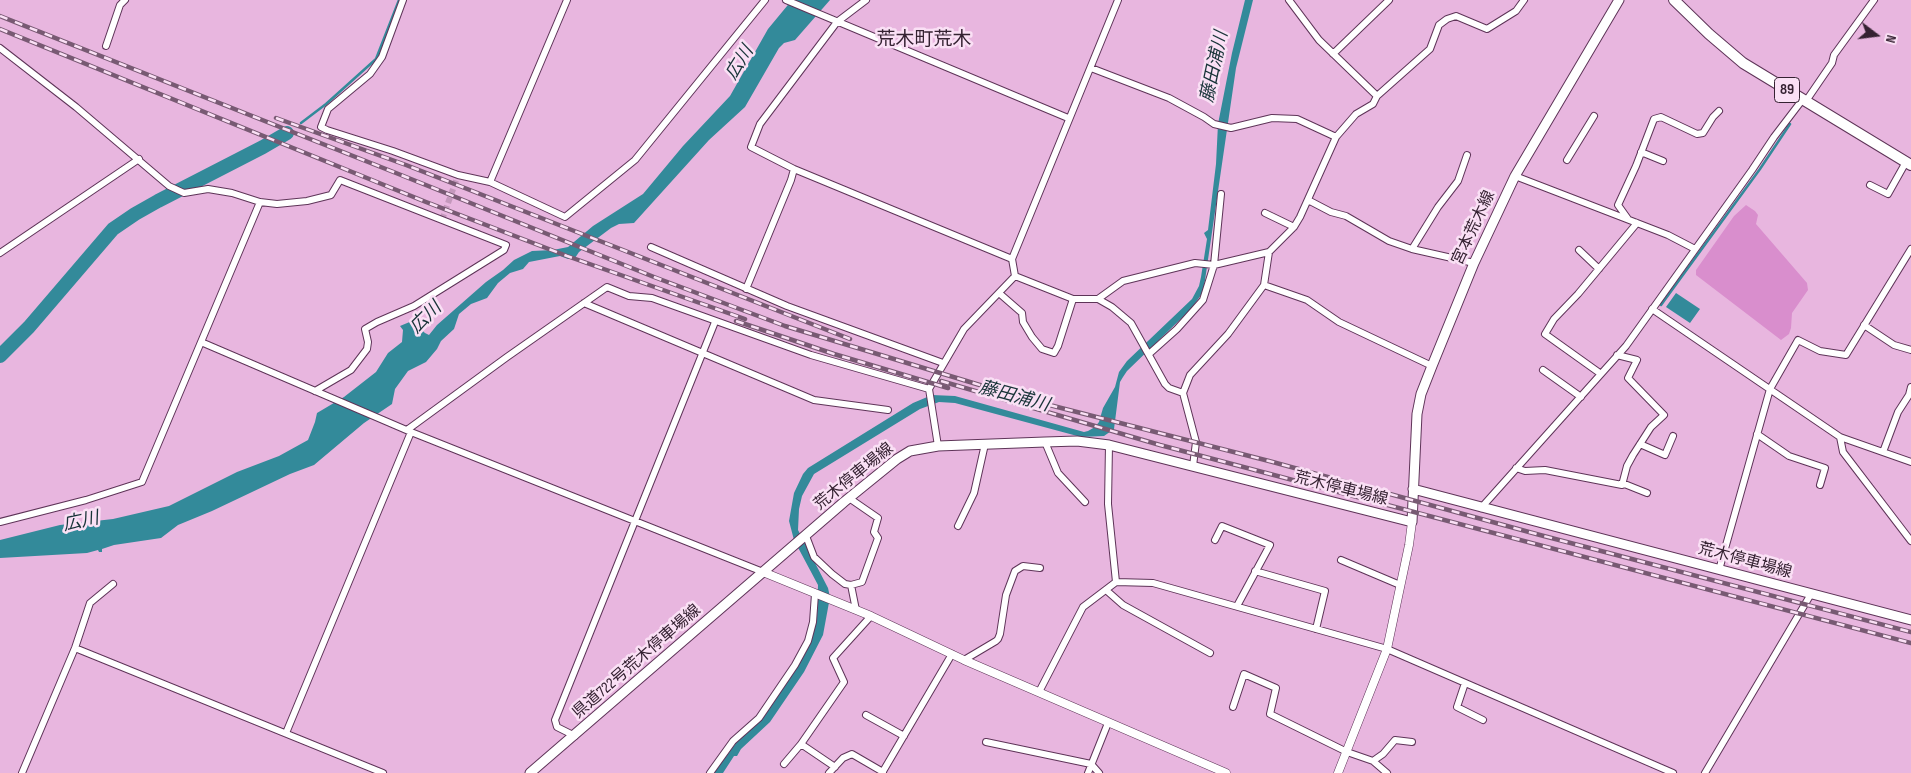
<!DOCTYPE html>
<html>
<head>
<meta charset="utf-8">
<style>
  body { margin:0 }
  #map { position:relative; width:1911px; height:773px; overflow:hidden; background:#e8b6df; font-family:"Sofia Sans Condensed",sans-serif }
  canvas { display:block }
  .north { position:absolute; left:1851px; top:10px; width:50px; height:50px; -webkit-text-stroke:4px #fae0f5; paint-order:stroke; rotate:105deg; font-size:14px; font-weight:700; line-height:20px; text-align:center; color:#352232 }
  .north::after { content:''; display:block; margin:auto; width:18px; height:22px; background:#352232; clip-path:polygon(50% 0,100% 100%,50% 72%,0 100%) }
</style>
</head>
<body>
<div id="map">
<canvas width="1911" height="773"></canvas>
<div class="north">N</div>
</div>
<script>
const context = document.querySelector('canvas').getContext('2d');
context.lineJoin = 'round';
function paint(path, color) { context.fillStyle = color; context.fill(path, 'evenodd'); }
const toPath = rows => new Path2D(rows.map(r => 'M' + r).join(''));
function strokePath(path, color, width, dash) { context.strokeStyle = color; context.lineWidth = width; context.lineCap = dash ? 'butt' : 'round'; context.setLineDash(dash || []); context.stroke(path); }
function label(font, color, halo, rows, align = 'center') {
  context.font = font + ' "Sofia Sans Condensed","Noto Sans JP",sans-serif'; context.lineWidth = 5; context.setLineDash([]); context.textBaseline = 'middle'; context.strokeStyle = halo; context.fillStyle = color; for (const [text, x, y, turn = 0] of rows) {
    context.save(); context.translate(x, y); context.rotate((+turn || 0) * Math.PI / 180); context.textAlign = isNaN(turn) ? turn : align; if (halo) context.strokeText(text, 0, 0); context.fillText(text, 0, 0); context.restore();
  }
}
paint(toPath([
  [1746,205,1755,211,1758,215,1756,224,1807,283,1808,290,1792,313,1791,328,1789,334,1781,340,1696,275,1696,270,1734,216]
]), '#d98ecd');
paint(toPath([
  [792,0,830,0,795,40,784,43,779,48,745,107,709,140,634,223,619,224,611,228,579,252,575,258,568,259,560,256,529,262,523,269,510,273,498,283,487,298,471,304,459,314,454,329,441,341,437,349,426,362,408,371,395,389,392,404,364,423,314,465,290,474,212,511,178,525,161,538,114,545,102,549,102,552,99,552,98,550,87,553,0,558,0,540,60,525,113,519,169,506,237,472,279,456,308,440,315,422,317,413,344,397,376,372,388,353,402,342,403,330,400,326,412,321,425,333,429,335,437,325,486,282,503,270,514,260,532,251,553,250,568,247,593,226,643,194,683,146,730,96,768,29],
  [1245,0,1253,0,1236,68,1204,287,1201,295,1191,309,1127,371,1123,377,1120,382,1114,429,1104,436,1081,437,955,403,939,402,920,409,814,474,802,496,799,509,798,530,828,588,830,597,823,635,804,672,770,722,741,749,737,756,734,756,723,773,714,773,736,743,765,715,804,654,813,635,817,618,818,585,794,540,789,521,794,493,803,474,808,468,913,403,932,395,955,396,1084,432,1088,431,1095,427,1099,422,1103,408,1115,387,1119,372,1127,361,1192,299,1199,286,1201,277,1207,239,1204,233,1208,230,1216,164,1218,124,1232,53],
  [1676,293,1700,309,1690,323,1666,307]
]), '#338a9a');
strokePath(toPath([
  [301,123,326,104,376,59,399,0],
  [1661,305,1760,169,1790,124]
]), '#338a9a', 2.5);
strokePath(toPath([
  [0,356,29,327,113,229,135,214,158,201,263,147,287,133]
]), '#338a9a', 14);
strokePath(toPath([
  [442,220,458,175]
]), '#c498bc', 6, [6, 3]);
const minor = toPath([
  [403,0,382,57,370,74,328,109,321,127,327,130,393,151,458,175,490,182,565,217,635,160,765,0],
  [786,0,1068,118],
  [866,0,837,22,760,124,751,147,794,169,1012,259],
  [1289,0,1319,40,1377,96],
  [106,46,120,5,125,0],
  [0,48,76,107,169,186,184,193,208,189,232,193,260,202,277,204,307,201,331,195,340,180,506,245,504,250,414,306,377,322,365,329,368,342,367,349,351,370,315,391],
  [1333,54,1389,0],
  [1091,68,1169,98,1204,117,1214,124,1231,128,1272,118,1297,119,1336,137],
  [1806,101,1832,63,1834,55,1874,0],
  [1641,152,1663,161],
  [1567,160,1594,116],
  [1515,176,1637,223,1668,235,1695,249],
  [490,182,567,0],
  [1870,185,1888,194,1906,162],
  [1308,200,1331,212,1346,216,1389,241,1412,249,1474,263],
  [1265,213,1294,227],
  [1628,219,1618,205,1636,166,1654,119,1661,117,1697,134,1703,133,1713,117,1719,111],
  [651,247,787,306,943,363],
  [1412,249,1438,207,1458,181,1467,155],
  [1579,250,1599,269],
  [0,253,139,159],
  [1015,276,1012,259,1118,0],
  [1015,276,1073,299,1098,299,1112,307,1131,323,1165,384,1169,388,1183,393],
  [1264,285,1307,300,1339,322,1432,366],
  [746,289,791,180,794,169],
  [999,293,1022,313,1023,322,1032,337,1042,349,1054,353,1058,346,1073,299],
  [1098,299,1123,281,1195,263,1214,265,1269,252,1294,227,1300,217,1336,137,1356,114,1373,104,1377,96,1430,49,1439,25,1447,19,1456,16,1487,29,1516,11,1524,0],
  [584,303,814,400,888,410],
  [1652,309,1840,437,1911,462],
  [1864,325,1894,345,1911,350],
  [201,342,411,432,763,572],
  [1149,354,1177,329,1203,300,1214,265,1221,194],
  [1543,370,1581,397],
  [1601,374,1545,334,1554,319,1578,294,1637,223],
  [407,430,507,357,607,287,629,296,652,298,811,355,929,389],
  [1757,434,1789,456,1825,468,1820,485],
  [1840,437,1843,452,1911,541],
  [1045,442,1058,473,1085,502],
  [1640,444,1665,455,1673,436],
  [1109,445,1108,504,1116,582],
  [938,446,929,389,964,329,1015,276],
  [1883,452,1898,412,1909,395,1911,387],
  [1193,466,1196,442,1183,393,1190,375,1228,334,1264,285,1269,252],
  [1516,468,1525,471,1545,470,1622,485,1627,466,1633,455,1651,427,1664,415,1628,378,1637,360,1617,355],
  [1622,483,1647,493],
  [1481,508,1626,346,1752,170,1774,137,1803,99],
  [0,522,86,500,142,482,260,202],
  [958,526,974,493,985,444],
  [806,536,814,557,832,574,845,584,851,585,862,582,878,538,874,532,878,518,849,498],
  [1215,540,1222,526,1270,545,1237,606],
  [1341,560,1400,585],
  [1719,570,1770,389,1798,340,1820,351,1846,355,1911,249],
  [1255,571,1325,591,1316,629],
  [851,585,856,610],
  [1106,590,1123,605,1210,653],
  [75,648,383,773],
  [964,660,996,641,998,639,1000,634,1006,595,1015,571,1023,566,1040,568],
  [1465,683,1457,707,1483,720],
  [1039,692,1083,607,1116,582,1153,583,1387,649,1673,773],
  [1233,707,1244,674,1276,688,1270,714,1347,752,1373,761,1383,754,1395,740,1412,742],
  [866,715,904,736],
  [286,733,411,432],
  [575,736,557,727,555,720,715,322],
  [986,742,1091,764,1099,773],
  [801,744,835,767],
  [1373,761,1387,773],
  [784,764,801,744,844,682,833,658,871,616],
  [22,773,75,648,90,603,113,584],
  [710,773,733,741,759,718,795,665,808,641,813,622,815,594],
  [829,773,843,758,852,754,883,772],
  [882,773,952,654],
  [1088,773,1108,723],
  [1705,773,1811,594]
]);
const tertiary = toPath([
  [763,572,871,616,964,660,1226,773],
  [1338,773,1387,649,1409,545,1412,522]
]);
const secondary = toPath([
  [1413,489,1911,620],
  [530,773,844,502,897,459,910,451,938,446,1045,442,1077,441,1109,445,1412,522,1417,414,1421,394,1432,366,1474,263,1515,176,1619,0]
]);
const primary = toPath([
  [1674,0,1709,34,1743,63,1911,165]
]);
strokePath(minor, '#5e3458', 8);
strokePath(tertiary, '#5e3458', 9);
strokePath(secondary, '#5e3458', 11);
strokePath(primary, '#5e3458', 12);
strokePath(minor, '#fff', 6);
strokePath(tertiary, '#fff', 8);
strokePath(secondary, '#fff', 9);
strokePath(primary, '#fff', 10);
const rail = toPath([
  [0,16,401,175,654,277,785,326,1026,399,1269,461,1540,535,1911,632],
  [0,29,426,202,567,256,745,319],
  [276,118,406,165,850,339],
  [736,321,834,354,948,388],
  [941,381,1160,445,1911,643]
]);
strokePath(rail, '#785a73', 4.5);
strokePath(rail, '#fae0f5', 2.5, [8]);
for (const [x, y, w] of [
  [1787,90,25]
]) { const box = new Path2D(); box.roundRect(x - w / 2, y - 12.5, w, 25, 4); context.fillStyle = '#fae0f5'; context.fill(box); strokePath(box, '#352232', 1); }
label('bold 15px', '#352232', null, [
  ["89",1787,90]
]);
label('16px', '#352232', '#fae0f5', [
  ["宮本荒木線",1474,228,-65],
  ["荒木停車場線",854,477,-39],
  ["荒木停車場線",1341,489,14],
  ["荒木停車場線",1745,561,15],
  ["県道722号荒木停車場線",637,662,-41]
]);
label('italic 18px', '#183338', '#fae0f5', [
  ["広川",740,63,-58],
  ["藤田浦川",1215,67,-78],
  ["広川",426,318,-45],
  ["藤田浦川",1014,397,15],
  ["広川",81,522,-12]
]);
label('19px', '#352232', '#fae0f5', [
  ["荒木町荒木",924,40]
]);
</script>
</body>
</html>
